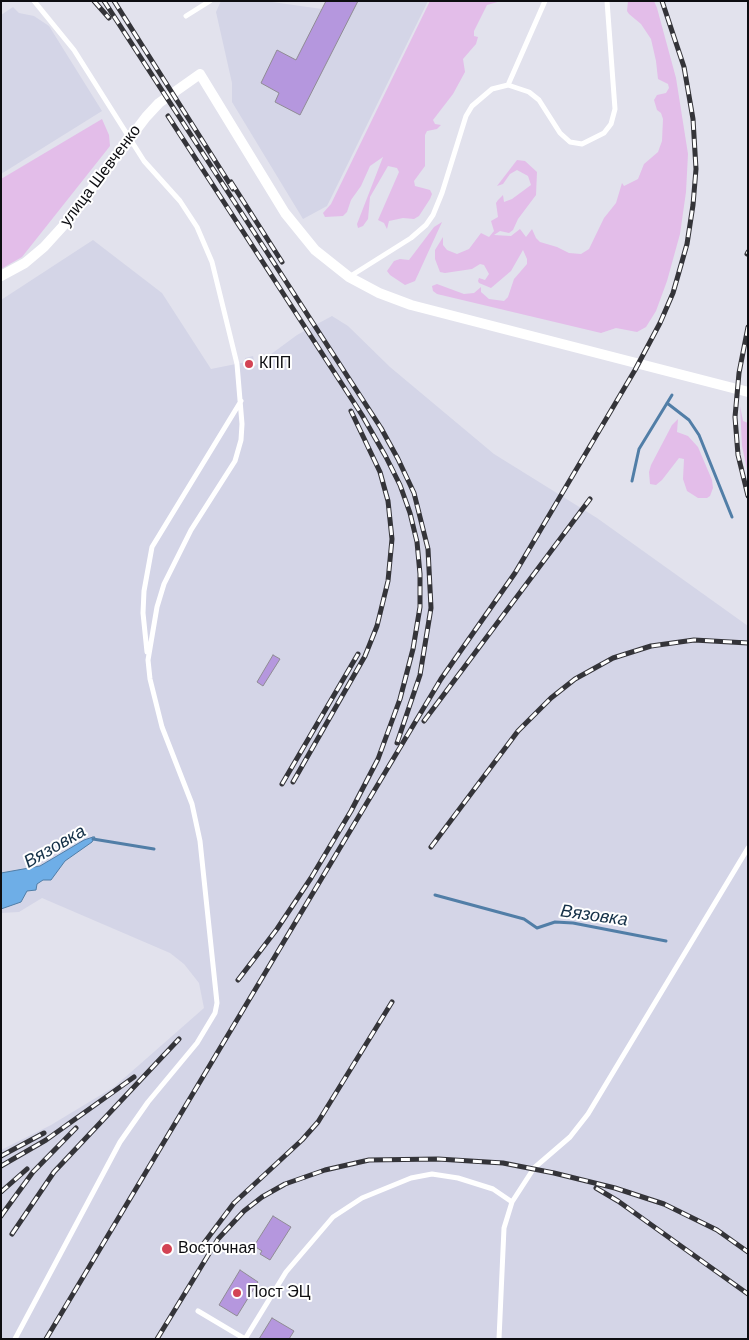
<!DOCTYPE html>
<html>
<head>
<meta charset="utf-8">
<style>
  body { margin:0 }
  #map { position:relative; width:749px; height:1340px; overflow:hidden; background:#e2e2ed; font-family:Helvetica,sans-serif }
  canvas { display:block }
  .frame { position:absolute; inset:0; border:2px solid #0d0d11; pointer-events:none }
</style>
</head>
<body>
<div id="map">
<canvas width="749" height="1340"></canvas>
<div class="frame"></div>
</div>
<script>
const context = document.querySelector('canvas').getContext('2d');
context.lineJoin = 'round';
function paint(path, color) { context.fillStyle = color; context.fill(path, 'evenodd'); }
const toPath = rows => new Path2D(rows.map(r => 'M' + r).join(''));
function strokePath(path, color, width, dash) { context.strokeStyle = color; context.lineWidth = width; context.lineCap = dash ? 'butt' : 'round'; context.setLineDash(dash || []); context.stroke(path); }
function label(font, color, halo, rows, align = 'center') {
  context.font = font + ' Helvetica,sans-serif'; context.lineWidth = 4; context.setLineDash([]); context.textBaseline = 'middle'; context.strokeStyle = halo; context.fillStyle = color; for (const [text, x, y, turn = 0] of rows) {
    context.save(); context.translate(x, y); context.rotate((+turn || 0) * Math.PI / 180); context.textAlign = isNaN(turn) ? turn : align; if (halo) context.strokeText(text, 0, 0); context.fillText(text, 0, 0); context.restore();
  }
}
paint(toPath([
  [221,1,265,1,322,9,326,1,428,1,327,206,303,219,232,102,232,83,216,12],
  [13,7,19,13,34,16,49,26,102,111,1,174,1,15],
  [93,240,162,293,211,369,246,362,245,358,253,356,255,366,297,335,332,316,348,326,390,367,494,454,597,518,748,626,748,1339,1,1339,1,1150,51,1125,114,1087,204,1008,199,983,184,964,170,953,42,898,19,912,1,913,1,300]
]), '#d4d5e7');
paint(toPath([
  [430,1,501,1,487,5,474,31,474,36,478,37,476,44,463,59,465,72,453,94,433,120,435,124,441,125,437,129,427,131,425,135,425,166,414,181,415,186,430,190,432,194,430,199,419,216,414,219,403,218,389,221,387,229,384,223,378,220,399,172,397,168,388,166,370,197,368,219,363,226,358,228,357,224,383,157,370,166,361,186,351,200,347,212,343,216,325,217,323,213,331,204],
  [628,1,654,1,657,8,676,78,688,154,686,192,680,234,667,281,656,311,646,327,637,332,616,328,601,333,437,294,433,291,432,286,437,284,464,294,474,293,481,287,481,292,489,299,504,301,508,297,514,279,527,264,527,259,523,250,511,271,491,288,479,283,478,281,479,278,485,280,489,274,484,265,480,264,472,269,445,273,440,272,435,259,435,250,443,237,443,245,447,250,457,254,469,249,481,233,489,237,494,231,491,221,498,217,496,203,498,200,503,195,504,202,512,199,531,185,528,176,517,170,510,174,503,184,497,186,517,160,525,161,537,172,536,195,518,219,513,230,509,233,500,231,494,235,511,236,520,229,526,237,532,229,536,238,540,242,557,247,569,253,581,254,589,249,604,218,616,203,622,183,624,186,638,179,644,164,658,152,662,141,663,119,661,113,657,110,654,100,657,95,666,93,669,88,668,84,658,79,656,61,651,39,641,24,629,14,627,11],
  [102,119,109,135,110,146,22,257,1,269,1,179],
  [442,222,415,281,405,285,390,275,387,271,394,261,400,259,409,260,434,227],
  [740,406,743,421,748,423,748,474,742,446],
  [678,419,677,432,688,436,698,447,712,480,713,488,710,496,707,498,698,498,687,491,683,479,684,459,679,458,662,480,656,485,650,484,649,472,651,465,672,425]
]), '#e3bde9');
const water = toPath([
  [93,837,95,837,92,842,65,861,51,880,43,880,37,884,36,890,27,891,21,902,1,909,1,873,40,866,84,840,93,837]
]);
paint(water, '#6eaee7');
strokePath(water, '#517ea7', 1);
strokePath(toPath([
  [667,403,689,420,699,435,732,517],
  [632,481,639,449,672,395],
  [93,839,154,849],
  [435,895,524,919,537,928,555,922,573,923,666,941]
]), '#517ea7', 3);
const building = toPath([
  [326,1,358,1,300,115,275,102,279,93,261,83,277,50,296,60,326,1],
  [273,655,280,659,263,686,257,682,273,655],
  [273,1216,291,1227,270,1260,260,1254,262,1251,254,1246,273,1216],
  [240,1270,258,1282,237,1316,219,1305,240,1270],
  [272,1318,294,1331,289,1339,259,1339,272,1318]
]);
paint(building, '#b597de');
strokePath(building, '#908c95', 1);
strokePath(toPath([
  [186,16,210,1],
  [508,85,545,1],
  [349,277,411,238,426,225,433,215,442,193,466,116,472,106,492,89,508,85,529,92,539,100,560,133,570,142,582,144,604,133,611,124,615,109,607,1],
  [147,652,143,613,144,591,152,547,241,401],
  [198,1311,245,1339,286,1272,333,1217,362,1198,411,1178,432,1174,458,1178,493,1189,512,1202],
  [15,1339,120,1142,148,1102,197,1043,215,1013,217,1003,200,841,192,804,162,727,150,679,148,660,157,607,164,584,191,530,235,461,241,440,242,424,237,364,212,262,197,227,180,201,144,161,74,50,34,1],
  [499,1339,504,1228,512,1202,534,1168,570,1137,588,1114,748,848]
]), '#fff', 5);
strokePath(toPath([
  [1,276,25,263,44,247,64,225,146,117,159,103,200,74,285,213,315,250,349,277,379,293,411,305,748,392]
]), '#fff', 10);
const rail = toPath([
  [94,1,109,18],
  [104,1,381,428,398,459,414,493,428,549,431,608,420,675,397,743],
  [114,1,233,189],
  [168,116,362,415,386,457,400,485,410,513,417,542,420,574,420,607,413,649,400,699,378,759,351,811,311,878,277,929,238,980],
  [231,182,282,262],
  [747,254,748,252],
  [748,327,739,373,735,417,738,455,748,496],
  [424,721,590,499],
  [293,782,365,656,377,626,388,581,392,539,388,501,380,472,351,411],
  [282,784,358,654],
  [431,847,518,731,551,698,575,679,613,658,651,646,694,640,748,643],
  [1,1156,44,1133],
  [1,1166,46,1140,134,1077],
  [596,1188,618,1201,748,1294],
  [1,1192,27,1169],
  [1,1216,33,1172,76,1128],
  [12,1234,54,1172,179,1039],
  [201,1247,234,1203,302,1140,318,1122,392,1002],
  [46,1339,441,679,515,573,635,370,660,323,673,293,687,244,693,205,696,169,693,119,684,67,662,1],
  [157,1339,218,1239,244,1211,262,1197,285,1184,325,1170,369,1160,438,1159,503,1163,554,1173,615,1188,664,1204,717,1230,748,1252]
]);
strokePath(rail, '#343439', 5);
strokePath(rail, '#fff', 3, [9]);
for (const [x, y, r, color] of [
  [249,364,5,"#d34354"],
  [167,1249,6,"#d34354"],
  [237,1293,5,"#d34354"]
]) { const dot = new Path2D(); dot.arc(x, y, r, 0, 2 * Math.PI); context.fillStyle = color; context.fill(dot); strokePath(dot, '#fff', 2); }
label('16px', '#0d0d11', '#fff', [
  ["улица Шевченко",101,176,-53]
]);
label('16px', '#0d0d11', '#fff', [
  ["КПП",259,364],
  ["Восточная",178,1249],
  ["Пост ЭЦ",247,1293]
], 'left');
label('italic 18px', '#143047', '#fff', [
  ["Вязовка",55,847,-30],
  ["Вязовка",594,916,8]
]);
</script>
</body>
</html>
